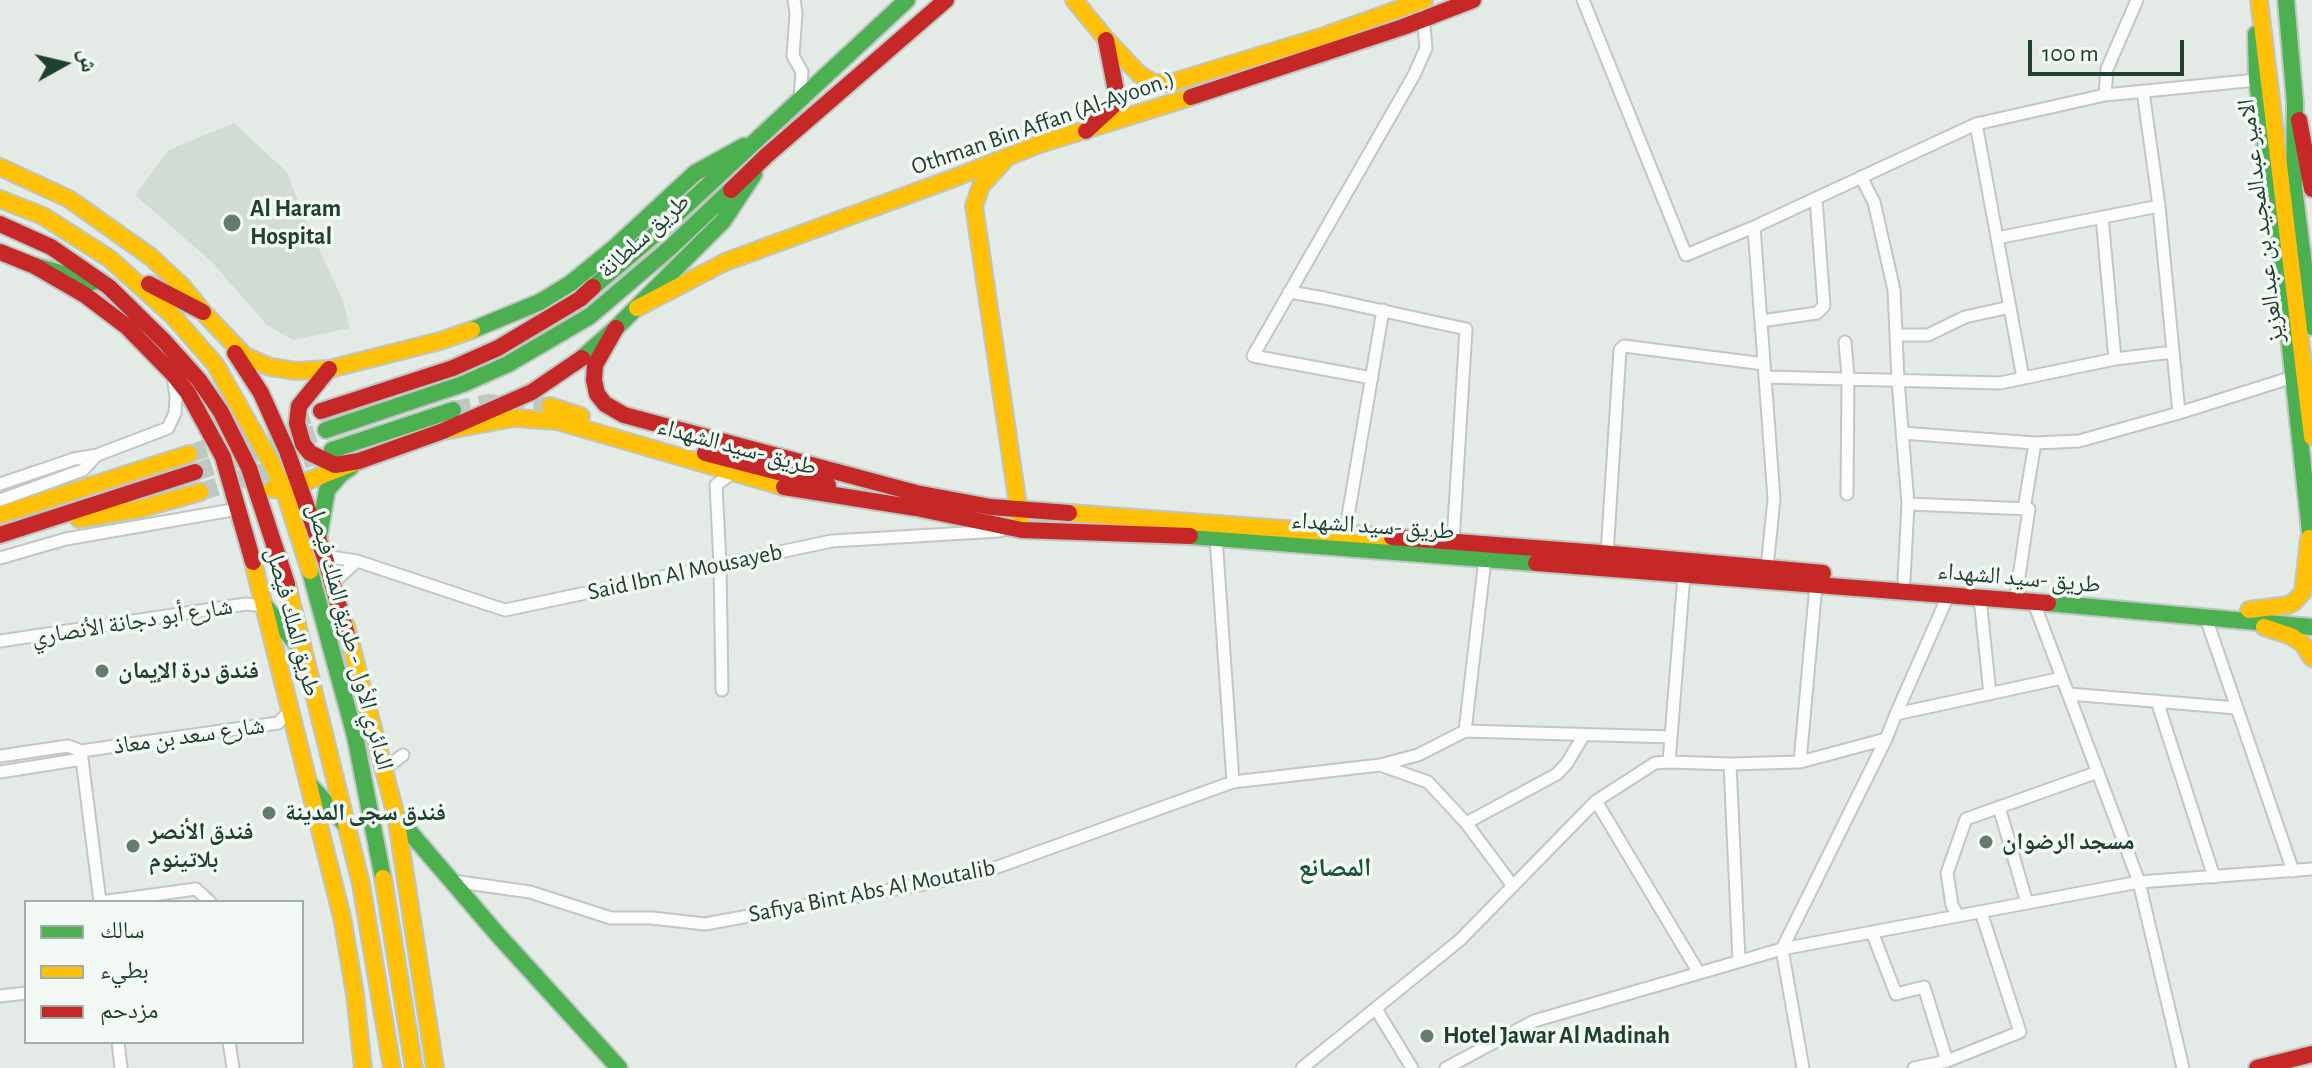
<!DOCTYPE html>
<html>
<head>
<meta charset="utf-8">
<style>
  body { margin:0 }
  #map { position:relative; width:2312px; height:1068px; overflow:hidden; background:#e4eae5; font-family:"Alegreya Sans","Noto Naskh Arabic",sans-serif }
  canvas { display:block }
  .legend { position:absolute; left:24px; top:900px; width:280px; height:144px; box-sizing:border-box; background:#f2f9f4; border:2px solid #9eafa5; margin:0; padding:10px 14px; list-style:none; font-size:24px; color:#1f402f }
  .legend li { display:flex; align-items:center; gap:16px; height:40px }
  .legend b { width:40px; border:2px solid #9eafa5 }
  .north { position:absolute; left:24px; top:24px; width:80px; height:80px; -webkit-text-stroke:6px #f2f9f4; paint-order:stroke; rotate:82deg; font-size:22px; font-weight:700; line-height:32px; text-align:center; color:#1f402f }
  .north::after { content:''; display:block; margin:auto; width:28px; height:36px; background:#1f402f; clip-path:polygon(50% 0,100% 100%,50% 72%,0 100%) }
  .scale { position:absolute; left:2028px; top:40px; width:156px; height:36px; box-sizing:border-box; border:4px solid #1f402f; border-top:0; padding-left:10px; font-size:24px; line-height:28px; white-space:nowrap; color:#1f402f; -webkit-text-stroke:6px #f2f9f4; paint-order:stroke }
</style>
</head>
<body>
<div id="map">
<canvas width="2312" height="1068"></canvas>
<ul class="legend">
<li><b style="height:10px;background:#4caf50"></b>سالك</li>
<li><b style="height:10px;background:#ffc107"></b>بطيء</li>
<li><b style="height:10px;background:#c62828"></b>مزدحم</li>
</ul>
<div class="north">ش</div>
<div class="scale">100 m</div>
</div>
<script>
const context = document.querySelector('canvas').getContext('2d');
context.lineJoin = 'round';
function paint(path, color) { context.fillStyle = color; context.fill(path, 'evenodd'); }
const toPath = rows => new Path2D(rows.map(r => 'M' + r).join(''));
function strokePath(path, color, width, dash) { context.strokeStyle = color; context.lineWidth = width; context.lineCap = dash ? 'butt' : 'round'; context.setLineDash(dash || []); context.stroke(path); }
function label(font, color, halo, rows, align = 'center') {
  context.font = font + ' "Alegreya Sans","Noto Naskh Arabic",sans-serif'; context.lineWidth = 7; context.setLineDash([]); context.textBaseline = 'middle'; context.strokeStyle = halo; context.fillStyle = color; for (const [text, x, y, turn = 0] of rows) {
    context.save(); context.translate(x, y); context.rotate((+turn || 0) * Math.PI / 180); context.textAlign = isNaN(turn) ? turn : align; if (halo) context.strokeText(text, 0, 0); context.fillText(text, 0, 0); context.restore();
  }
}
paint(toPath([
  [234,123,287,172,302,212,343,301,350,328,293,340,267,325,212,262,135,195,169,150]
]), '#d1dcd4');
strokePath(toPath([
  [453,410,488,403,550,406],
  [189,454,321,411],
  [195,472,326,430],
  [200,492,327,452]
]), '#bdc8c1', 18, [18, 9]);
const street = toPath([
  [794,0,796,13,793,56,802,72,800,97],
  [1583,0,1686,255,1754,227,1976,124,2105,95,2257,80],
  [2143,91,2159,206,2179,413],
  [2105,95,2107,69,2137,0],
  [1976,124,2023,378],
  [1861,177,1874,202,1894,290,1898,380,1908,504,1904,580],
  [2102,217,2115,359],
  [1754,227,1774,499,1767,568],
  [1997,238,2159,206],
  [1289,292,1324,298,1466,329,1453,542],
  [1761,321,1817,313,1824,306,1816,198],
  [1896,335,1928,335,1965,317,2010,307],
  [1845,342,1848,377,1847,494],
  [1765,377,2000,383,2115,359,2173,352],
  [1372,378,1253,356,1414,75,1426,48,1423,16],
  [1902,433,2035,443,2079,441,2179,413,2293,377],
  [0,484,74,459,97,455,168,428,175,413,176,397,173,375],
  [0,500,83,470,96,456],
  [1908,504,2029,509,2017,590],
  [2024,509,2035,443],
  [1345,534,1383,310],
  [1216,537,1233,782],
  [1607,554,1620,350,1624,346,1764,364],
  [324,556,357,561,505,610,832,541,1000,531],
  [0,558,66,539,238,509],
  [333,583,357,561],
  [1980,598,1990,694],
  [2034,603,2139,882,2183,1068],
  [2206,618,2293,871],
  [0,641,246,604,265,606],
  [2062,678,1896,714,1886,739,1782,949,2139,882,2312,869],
  [722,690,720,564,716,485,732,473],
  [2069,694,2237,708],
  [2157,701,2214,877],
  [1896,714,1948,596],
  [1465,731,1671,737],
  [81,751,100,902],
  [0,756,68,746,81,751,278,723,291,710],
  [1669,762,1684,575],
  [1800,762,1816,585],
  [1730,764,1739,960],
  [1380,765,1428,782,1466,823,1513,886],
  [384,769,403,755],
  [0,772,82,759],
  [1596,801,1699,973],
  [1999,807,2027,903],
  [1466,823,1557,774,1567,763,1584,735],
  [453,881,530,892,611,918,652,918,705,924,978,874,1233,782,1380,765,1418,755,1465,731,1485,559],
  [101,902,196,889,210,902],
  [1958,916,1952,905,1947,873,1966,819,2098,772],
  [1872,932,1896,994,1924,987,1947,1061],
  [0,996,26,993],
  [1376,1009,1412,1068],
  [118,1042,121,1068],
  [229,1042,233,1068],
  [1302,1068,1460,940,1596,801,1655,763,1669,762,1730,764,1800,762,1886,739],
  [1446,1068,1534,1021,1782,949,1803,1068],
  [1914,1068,1947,1061,2020,1032,1981,912]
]);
const fast = toPath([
  [2286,0,2295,103,2294,188,2312,327],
  [2256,34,2257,80,2287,318,2312,550],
  [35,266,93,282],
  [593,287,660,230,907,0],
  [472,330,540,302,571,283,614,248,695,173,744,146],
  [582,358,616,328,723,221,754,174],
  [326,430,463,384,508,364,590,316,671,247,731,190],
  [332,450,453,410],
  [319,536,327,490,341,474,351,467],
  [1190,536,1536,563],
  [310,571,355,736,383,878],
  [2048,603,2312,627],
  [265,606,303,652],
  [310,785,345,824],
  [396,816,498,935,619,1068]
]);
const slow = toPath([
  [1074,0,1106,39,1139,74,1154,83,1170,83],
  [2259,0,2312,437],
  [1170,83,1324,36,1424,0],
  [1003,162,981,186,974,206,1020,519],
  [0,167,69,199,151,257,183,287,203,312,245,356,270,367,297,371,329,369,440,341,472,330],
  [0,199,43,216,110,259,172,315,215,364,273,466,284,490,310,571],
  [637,308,725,262,954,178,1040,144,1191,97],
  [550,406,581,416],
  [443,431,514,418,557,421,784,487],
  [272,489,284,490,359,461],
  [1069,513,1392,537],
  [0,515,189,454],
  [79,519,139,509,200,492],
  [253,562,342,917,355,994,363,1068],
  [287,584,361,884,392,1068],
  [2249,610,2288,605,2294,602,2303,592,2309,538],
  [346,626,396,816,435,1068],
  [2264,627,2291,636,2303,644,2312,658],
  [383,878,414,1068]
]);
const jam = toPath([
  [1191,97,1403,27,1473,0],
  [2299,120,2312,189],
  [1086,131,1113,106,1117,96,1106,40],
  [731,190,766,156,946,0],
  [0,224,51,247,109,287,165,342,199,380,221,412,249,468,287,584],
  [0,252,35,266,85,295,126,326,173,374,188,393,223,457,253,562],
  [149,284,203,312],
  [616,328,595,365,594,380,597,394,605,404,624,415,916,493,991,507,1069,513],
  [235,353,261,393,287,451,326,561,347,635],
  [329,369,299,406,297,423,303,444,310,453,335,465,359,461,443,431,532,392,582,358],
  [321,411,453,368,498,348,580,299,593,287],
  [705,453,828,485],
  [784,487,916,508,1022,530,1190,536],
  [0,535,195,472],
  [1392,537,1613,554,1823,573],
  [1536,563,2048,603],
  [2257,1068,2312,1054]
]);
strokePath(street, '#c1c7c3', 15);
strokePath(fast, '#bdc6c1', 20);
strokePath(slow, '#bdc6c1', 20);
strokePath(jam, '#bdc6c1', 20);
strokePath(street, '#fbfcfb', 11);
strokePath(fast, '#4caf50', 16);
strokePath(slow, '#ffc107', 16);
strokePath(jam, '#c62828', 16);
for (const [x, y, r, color] of [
  [232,223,10,"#647c6f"],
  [102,671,8,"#647c6f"],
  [269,813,8,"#647c6f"],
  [1986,842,8,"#647c6f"],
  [133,846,8,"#647c6f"],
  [1427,1036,8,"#647c6f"]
]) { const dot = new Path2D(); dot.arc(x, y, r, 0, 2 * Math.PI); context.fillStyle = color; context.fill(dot); strokePath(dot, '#f2f9f4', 3); }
label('24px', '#1f402f', '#f2f9f4', [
  ["Othman Bin Affan (Al-Ayoon.)",1043,123,-19],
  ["الامير عبدالمجيد بن عبدالعزيز",2261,221,-97],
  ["طريق سلطانة",644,236,-42],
  ["طريق -سيد الشهداء",737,447,15],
  ["طريق -سيد الشهداء",1373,526,4],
  ["Said Ibn Al Mousayeb",685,572,-12],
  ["طريق -سيد الشهداء",2019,578,5],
  ["شارع أبو دجانة الأنصاري",132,622,-9],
  ["طريق الملك فيصل",293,622,75],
  ["الدائري الأول - طريق الملك فيصل",350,637,75],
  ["شارع سعد بن معاذ",189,736,-8],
  ["Safiya Bint Abs Al Moutalib",872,891,-11]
]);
label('bold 24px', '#1f402f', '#f2f9f4', [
  ["Al Haram",250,209],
  ["Hospital",250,237],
  ["فندق درة الإيمان",118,671],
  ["فندق سجى المدينة",285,813],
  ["فندق الأنصر",149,832],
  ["بلاتينوم",149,860],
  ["مسجد الرضوان",2002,842],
  ["Hotel Jawar Al Madinah",1443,1036]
], 'left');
label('bold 26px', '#185537', '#f2f9f4', [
  ["المصانع",1335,868]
]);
</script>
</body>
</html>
